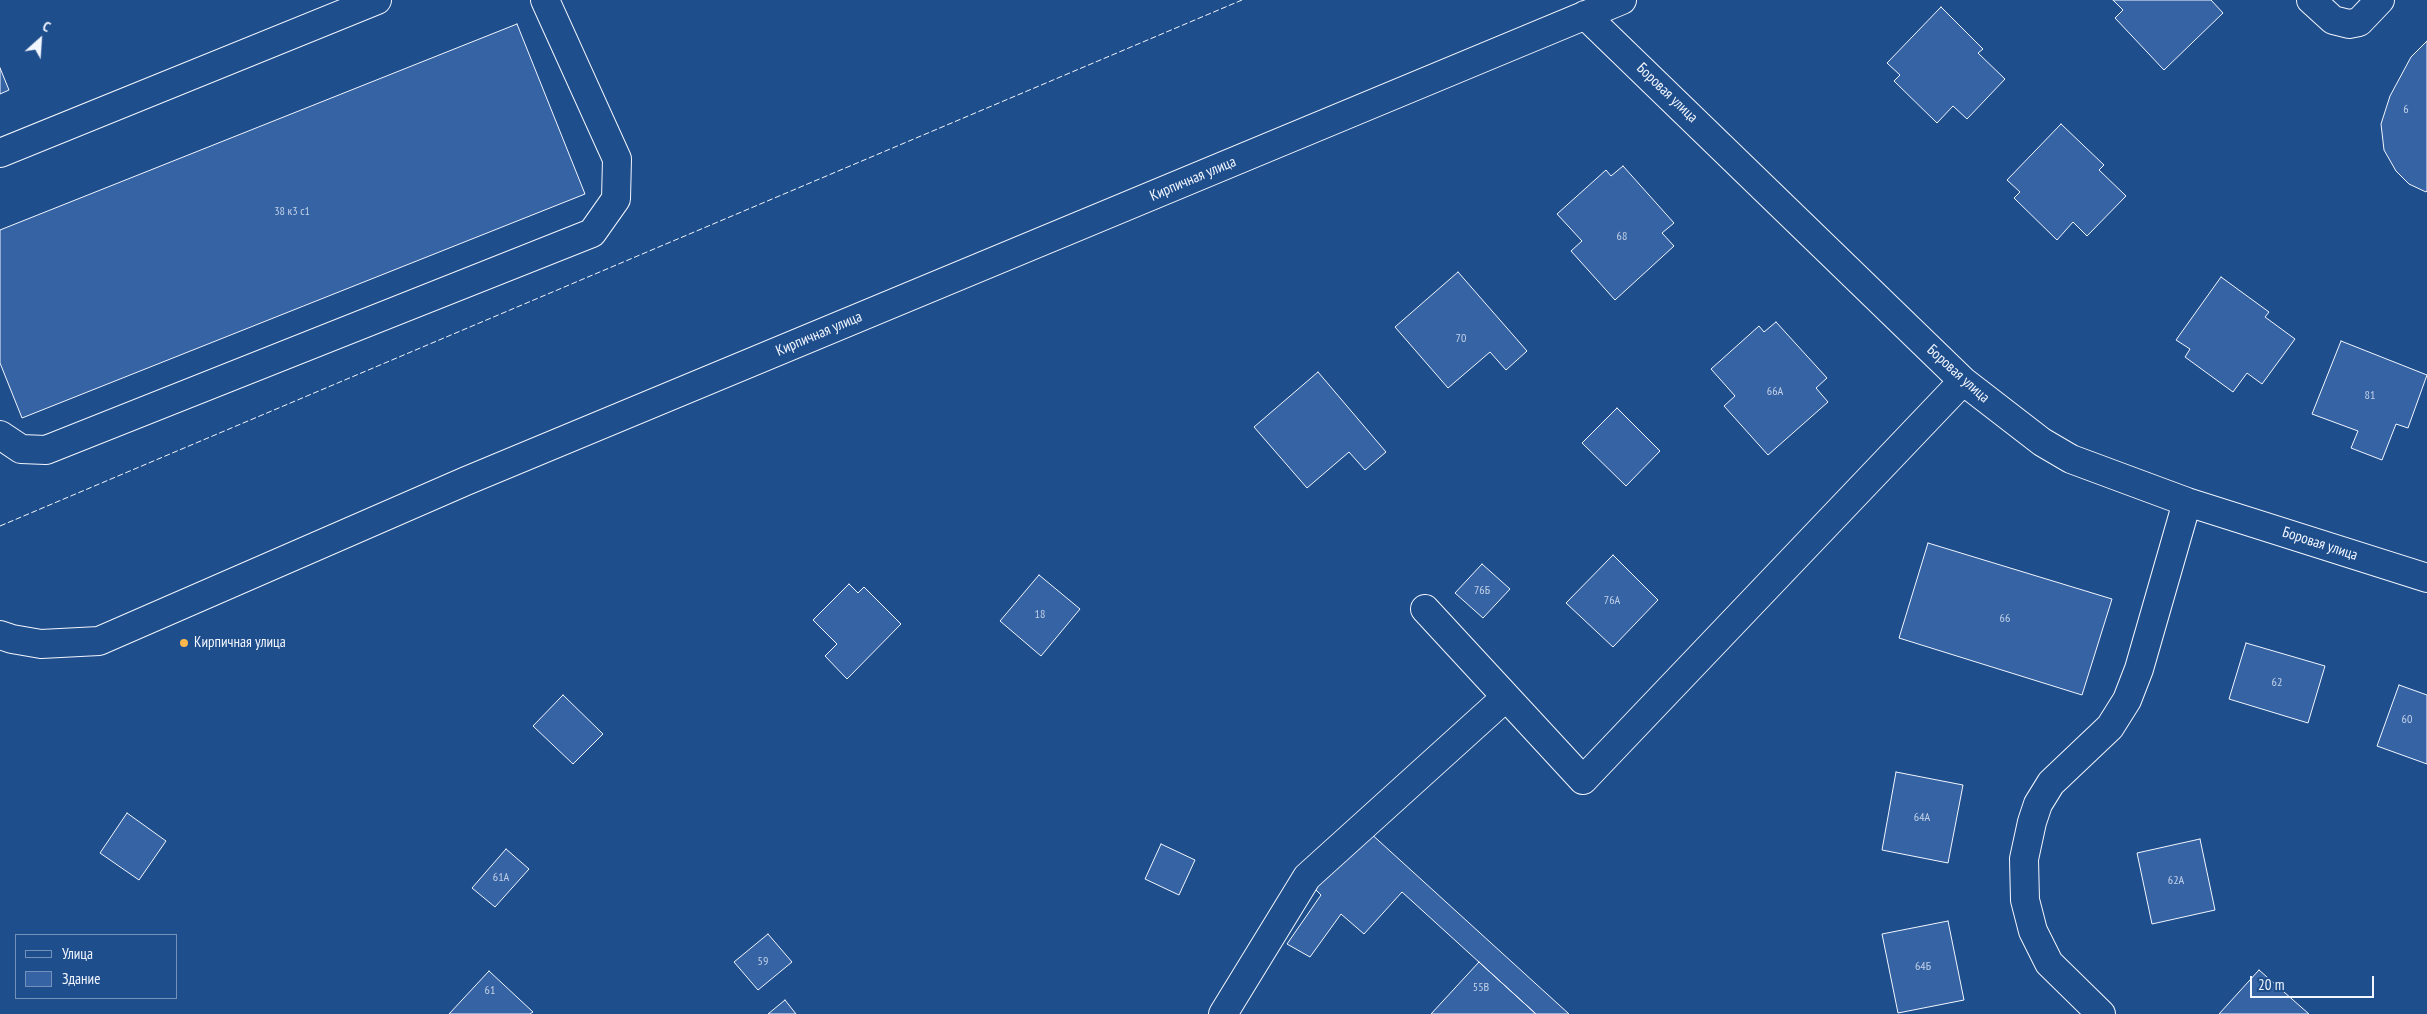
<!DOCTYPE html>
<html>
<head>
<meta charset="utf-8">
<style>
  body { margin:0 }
  #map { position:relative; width:2427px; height:1014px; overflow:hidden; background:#1f4e8c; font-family:"PT Sans Narrow",sans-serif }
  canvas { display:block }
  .legend { position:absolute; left:15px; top:934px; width:162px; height:65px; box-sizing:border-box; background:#1f4e8c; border:1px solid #7391ba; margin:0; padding:6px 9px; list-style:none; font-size:15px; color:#f2f6ff }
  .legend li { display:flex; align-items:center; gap:10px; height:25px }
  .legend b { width:25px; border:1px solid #7391ba }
  .north { position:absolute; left:15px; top:15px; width:50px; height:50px; -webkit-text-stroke:4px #1f4e8c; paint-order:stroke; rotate:26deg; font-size:14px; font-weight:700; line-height:20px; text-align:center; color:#f2f6ff }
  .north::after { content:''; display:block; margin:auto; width:18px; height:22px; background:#f2f6ff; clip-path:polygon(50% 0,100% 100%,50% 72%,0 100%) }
  .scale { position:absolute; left:2250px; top:976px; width:124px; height:22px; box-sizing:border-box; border:2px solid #f2f6ff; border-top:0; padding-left:6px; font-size:15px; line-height:18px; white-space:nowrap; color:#f2f6ff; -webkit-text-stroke:4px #1f4e8c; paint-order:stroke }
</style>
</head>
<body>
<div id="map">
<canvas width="2427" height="1014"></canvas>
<ul class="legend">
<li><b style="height:6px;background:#1f4e8c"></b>Улица</li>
<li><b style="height:14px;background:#3563a3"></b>Здание</li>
</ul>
<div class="north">С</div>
<div class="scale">20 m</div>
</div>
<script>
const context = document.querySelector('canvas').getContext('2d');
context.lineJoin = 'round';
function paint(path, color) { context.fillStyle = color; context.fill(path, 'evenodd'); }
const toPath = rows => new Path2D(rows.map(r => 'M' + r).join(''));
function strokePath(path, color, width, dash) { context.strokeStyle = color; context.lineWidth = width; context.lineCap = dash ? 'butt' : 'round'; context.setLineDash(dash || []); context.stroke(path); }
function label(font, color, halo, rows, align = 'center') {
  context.font = font + ' "PT Sans Narrow",sans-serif'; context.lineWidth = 4; context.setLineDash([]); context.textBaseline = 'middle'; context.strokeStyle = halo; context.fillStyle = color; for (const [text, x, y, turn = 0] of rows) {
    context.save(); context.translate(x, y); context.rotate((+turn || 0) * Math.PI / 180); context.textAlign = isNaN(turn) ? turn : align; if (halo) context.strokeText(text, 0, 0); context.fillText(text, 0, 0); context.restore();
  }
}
const building = toPath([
  [2113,0,2211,0,2223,13,2164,70,2115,18,2123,10,2113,0],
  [1941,7,1983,49,1978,53,2005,79,1967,119,1953,106,1937,123,1894,81,1900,75,1887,63,1941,7],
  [517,24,585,194,22,418,0,363,0,230,517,24],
  [2427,41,2427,191,2426,192,2409,184,2396,171,2384,150,2381,124,2390,96,2411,57,2427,41],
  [0,68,9,90,0,94,0,68],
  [2061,124,2104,165,2099,170,2126,196,2087,236,2073,222,2057,240,2014,198,2020,192,2007,180,2061,124],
  [1623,166,1674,223,1662,233,1674,246,1615,300,1571,251,1582,241,1557,214,1606,170,1611,176,1623,166],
  [1458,272,1527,351,1506,370,1490,352,1448,388,1395,327,1458,272],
  [2221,277,2269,312,2265,317,2295,339,2262,384,2247,373,2233,392,2185,357,2190,349,2176,340,2221,277],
  [1776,322,1827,378,1816,388,1828,402,1768,455,1724,406,1735,396,1711,369,1759,326,1764,332,1776,322],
  [2341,341,2427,375,2408,428,2396,424,2382,460,2351,448,2358,431,2312,414,2341,341],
  [1318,372,1386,452,1365,470,1349,452,1307,488,1254,427,1318,372],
  [1617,408,1660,451,1626,486,1582,443,1617,408],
  [1928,543,2112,599,2082,695,1899,638,1928,543],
  [1613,555,1658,600,1613,647,1566,603,1613,555],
  [1482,564,1510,589,1483,618,1455,593,1482,564],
  [1039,575,1080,609,1041,656,1000,621,1039,575],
  [849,584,858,593,864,587,901,624,847,679,825,656,837,644,813,620,849,584],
  [2246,643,2325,666,2308,723,2229,699,2246,643],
  [2399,685,2427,695,2427,764,2377,746,2399,685],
  [563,695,603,734,573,764,533,726,563,695],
  [1896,772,1963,785,1948,863,1882,850,1896,772],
  [127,813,166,841,139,880,100,853,127,813],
  [1368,831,1569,1014,1536,1014,1402,892,1364,934,1341,914,1310,957,1287,944,1321,895,1315,889,1368,831],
  [2200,839,2215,910,2152,924,2137,853,2200,839],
  [1161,844,1195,860,1179,895,1145,879,1161,844],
  [506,849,529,869,495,907,472,888,506,849],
  [1948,921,1964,1000,1898,1013,1882,934,1948,921],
  [768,934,792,962,758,990,734,962,768,934],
  [1479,962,1536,1014,1431,1014,1479,962],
  [2259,970,2309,1014,2219,1014,2259,970],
  [489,971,533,1012,530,1014,449,1014,489,971],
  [785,1000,796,1014,768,1014,785,1000]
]);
paint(building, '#3563a3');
strokePath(building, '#f2f6ff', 1);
const minor = toPath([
  [2311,0,2333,20,2349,24,2359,22,2380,0],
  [1585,15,1963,381,2042,442,2071,459,2187,502,2427,578],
  [0,153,377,0],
  [0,435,21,449,46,450,592,233,616,199,617,159,545,0],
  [1425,609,1583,780,1963,381],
  [0,635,12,639,41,644,99,641,466,481,1622,0],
  [1223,1014,1307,877,1506,697],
  [2101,1014,2049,963,2033,931,2025,900,2024,859,2032,822,2038,804,2051,783,2110,727,2127,700,2139,669,2187,502]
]);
strokePath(minor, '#f2f6ff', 30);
strokePath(minor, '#1f4e8c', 28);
strokePath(toPath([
  [0,526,1242,0]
]), '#f2f6ff', 1, [6, 2.5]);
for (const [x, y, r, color] of [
  [184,643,5,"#ffb74d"]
]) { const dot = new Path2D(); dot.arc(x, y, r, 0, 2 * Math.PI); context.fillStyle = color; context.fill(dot); strokePath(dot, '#1f4e8c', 2); }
label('12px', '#c3d1e8', null, [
  ["6",2406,110],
  ["38 к3 с1",292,212],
  ["68",1622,237],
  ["70",1461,339],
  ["66А",1775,392],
  ["81",2370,396],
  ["76Б",1482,591],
  ["76А",1612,601],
  ["18",1040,615],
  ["66",2005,619],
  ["62",2277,683],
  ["60",2407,720],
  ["64А",1922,818],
  ["61А",501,878],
  ["62А",2176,881],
  ["59",763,962],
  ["64Б",1923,967],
  ["55В",1481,988],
  ["61",490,991]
]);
label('15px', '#f2f6ff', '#1f4e8c', [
  ["Боровая улица",1667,93,44],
  ["Кирпичная улица",1193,179,-23],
  ["Кирпичная улица",819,334,-23],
  ["Боровая улица",1958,374,42],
  ["Боровая улица",2320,544,18]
]);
label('15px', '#f2f6ff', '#1f4e8c', [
  ["Кирпичная улица",194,643]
], 'left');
</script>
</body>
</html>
